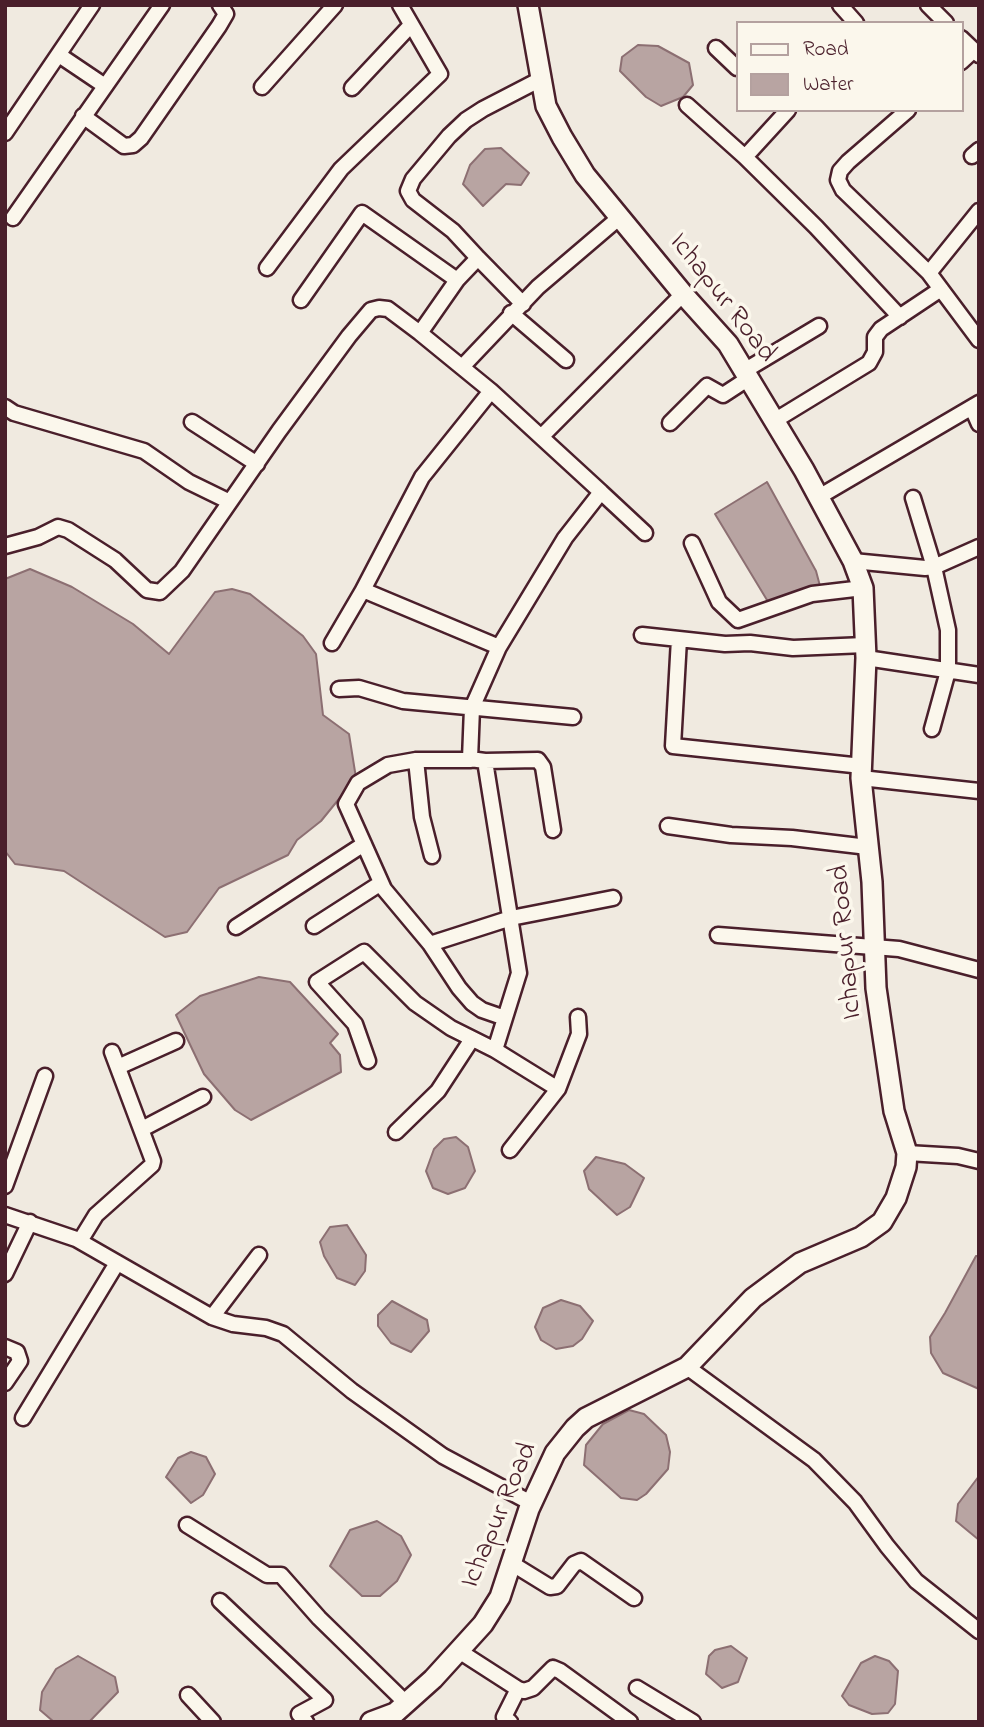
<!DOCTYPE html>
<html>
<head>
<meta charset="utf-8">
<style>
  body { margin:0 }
  #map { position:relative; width:984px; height:1727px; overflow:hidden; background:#f0eae0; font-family:"Indie Flower",sans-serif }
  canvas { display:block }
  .frame { position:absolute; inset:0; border:7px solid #4a1f2b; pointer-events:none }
  .legend { position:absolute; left:736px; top:21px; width:228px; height:91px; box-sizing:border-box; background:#fbf7ec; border:2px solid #b4a19f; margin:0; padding:9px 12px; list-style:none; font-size:21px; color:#4a1f2b }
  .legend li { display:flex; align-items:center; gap:14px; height:35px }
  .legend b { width:35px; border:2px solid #b4a19f }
</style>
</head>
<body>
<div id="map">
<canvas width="984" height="1727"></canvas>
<div class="frame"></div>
<ul class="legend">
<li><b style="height:9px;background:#fbf7ec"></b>Road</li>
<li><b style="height:19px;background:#b8a4a2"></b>Water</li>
</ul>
</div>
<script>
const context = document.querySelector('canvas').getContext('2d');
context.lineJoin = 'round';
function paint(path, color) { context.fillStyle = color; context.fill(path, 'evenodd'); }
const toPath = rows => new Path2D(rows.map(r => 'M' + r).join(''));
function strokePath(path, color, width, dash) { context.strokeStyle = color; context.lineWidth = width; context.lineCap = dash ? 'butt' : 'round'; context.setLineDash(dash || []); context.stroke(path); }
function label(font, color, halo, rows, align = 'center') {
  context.font = font + ' "Indie Flower",sans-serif'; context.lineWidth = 7; context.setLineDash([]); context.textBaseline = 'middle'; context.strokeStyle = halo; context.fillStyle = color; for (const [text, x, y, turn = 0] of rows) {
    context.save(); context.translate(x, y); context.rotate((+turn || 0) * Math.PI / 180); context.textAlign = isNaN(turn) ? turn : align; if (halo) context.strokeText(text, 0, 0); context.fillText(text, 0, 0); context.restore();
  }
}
const water = toPath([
  [638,45,658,46,689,63,693,85,683,97,661,106,646,97,620,71,622,57,638,45],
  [501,148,529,173,521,185,506,184,483,206,463,184,470,165,485,149,501,148],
  [767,482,816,571,820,586,770,605,715,514,767,482],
  [30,569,72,587,133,624,169,654,215,592,232,589,250,594,303,636,316,654,323,715,349,734,356,778,321,821,297,840,288,855,219,888,187,932,165,937,64,871,15,864,5,851,5,579,30,569],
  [259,977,290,982,338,1034,330,1043,340,1055,341,1072,251,1120,235,1110,204,1074,176,1015,200,996,259,977],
  [456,1137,468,1147,475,1171,465,1188,448,1194,433,1188,426,1171,434,1149,444,1139,456,1137],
  [596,1157,625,1164,644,1178,630,1207,617,1215,589,1189,584,1171,596,1157],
  [347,1225,366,1255,365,1271,355,1285,337,1278,324,1256,320,1242,330,1227,347,1225],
  [976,1256,979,1256,979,1389,943,1373,931,1353,930,1337,945,1313,976,1256],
  [561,1300,580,1306,593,1321,582,1339,573,1346,556,1349,541,1340,535,1327,543,1308,561,1300],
  [392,1301,427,1320,429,1331,411,1352,391,1343,378,1326,378,1315,392,1301],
  [629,1410,644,1414,666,1435,670,1452,668,1469,646,1494,637,1500,621,1498,584,1465,586,1445,603,1424,629,1410],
  [191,1452,206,1457,215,1474,203,1495,191,1503,166,1477,178,1458,191,1452],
  [979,1476,979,1540,956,1521,958,1504,979,1476],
  [377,1521,401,1536,411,1555,397,1581,380,1596,362,1596,330,1566,350,1530,377,1521],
  [731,1646,747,1658,738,1682,722,1688,706,1674,709,1656,715,1650,731,1646],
  [78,1656,115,1677,118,1692,89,1722,54,1722,40,1710,42,1692,56,1669,78,1656],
  [875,1656,889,1661,898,1671,895,1704,888,1713,872,1714,849,1705,842,1696,861,1663,875,1656]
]);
paint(water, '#b8a4a2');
strokePath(water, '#8c6f72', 2);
const street = toPath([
  [840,5,856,23],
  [928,5,946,23],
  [961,38,979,55],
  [716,48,737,68],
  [59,55,105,86],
  [961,62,974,50],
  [262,87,335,5],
  [352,88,411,25],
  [687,105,745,157,816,227,900,317],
  [908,110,848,162,840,171,838,180,843,190,929,273,979,340],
  [83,116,124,146,133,145,141,138,219,26,226,14,220,5],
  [5,133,92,5],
  [972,156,979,150],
  [745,157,788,110],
  [13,218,162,5],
  [478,258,453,231,413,200,408,191,413,179,449,136,466,120,483,109,541,79],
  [267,268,341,169,440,74,400,5],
  [929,273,979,211],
  [457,280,478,258,523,304],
  [511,313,566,360],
  [420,333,491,391,601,492,565,538,499,647,472,708,470,759,485,761,538,760,543,767,553,830],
  [462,367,538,287,620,217],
  [744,371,819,326],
  [491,391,422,477,363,590,499,647],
  [5,407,14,413,144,451,189,482,230,502],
  [972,408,979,424],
  [774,421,869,363,875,352,875,337,881,329,941,289],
  [192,422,257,464],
  [670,423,707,386,723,395,749,378],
  [541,437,683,294],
  [601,492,645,533],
  [817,498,979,403],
  [913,498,934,567,948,630,948,671,932,729],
  [692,543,719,602,738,620,812,594,863,588],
  [5,546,38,537,58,527,68,530,115,560,147,590,160,592,182,571,279,431,349,336,371,310,379,308,388,309,420,333,457,280,362,213,301,300],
  [853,561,925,568,934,567,979,547],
  [642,635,725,644,750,643,793,648,865,645],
  [679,639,673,746,862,766],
  [332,643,363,590],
  [866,658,979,675],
  [339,689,359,688,403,701,573,717],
  [416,760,422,817,432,856],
  [471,760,416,760,388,765,358,783,346,804,384,889,430,944,511,918,613,898],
  [485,761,519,973,495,1050],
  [861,778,979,791],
  [668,826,731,835,792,838,868,847],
  [314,926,381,883],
  [236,927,364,844],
  [718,935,899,949,979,970],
  [430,944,459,988,472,1003,482,1010,505,1018],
  [368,1061,355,1024,317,982,364,952,415,1003,451,1028,495,1050,558,1089,579,1034,578,1017],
  [118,1067,176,1041],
  [142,1129,203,1097],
  [396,1132,438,1091,472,1039],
  [510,1150,558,1089],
  [907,1153,958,1156,979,1161],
  [5,1186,45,1076],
  [5,1215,76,1239,212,1317,233,1324,266,1328,283,1334,352,1391,443,1456,531,1503],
  [80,1241,96,1215,152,1165,153,1161,112,1052],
  [5,1274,30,1222],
  [212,1317,259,1255],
  [5,1347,17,1352,20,1361,5,1383],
  [687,1367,814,1460,855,1502,887,1546,916,1581,979,1631],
  [23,1418,117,1263],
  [187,1525,267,1575,281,1575,319,1618,406,1703],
  [511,1563,550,1587,557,1586,574,1564,581,1561,634,1598],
  [220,1601,325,1700,299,1714,306,1722],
  [459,1651,518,1689,524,1691,533,1688,553,1668,560,1671,630,1722],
  [637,1688,693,1722],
  [188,1695,213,1722],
  [510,1722,504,1717,518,1689]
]);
const secondary = toPath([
  [371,1722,395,1713,433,1679,483,1624,500,1597,529,1509,555,1453,575,1428,586,1418,687,1367,753,1298,800,1263,861,1237,882,1222,896,1198,906,1167,907,1153,894,1111,876,988,872,882,861,778,866,658,863,588,853,561,804,470,728,344,683,294,585,175,562,137,546,106,528,5]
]);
strokePath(street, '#4a1f2b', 19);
strokePath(secondary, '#4a1f2b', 24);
strokePath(street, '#fbf7ec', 14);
strokePath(secondary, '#fbf7ec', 19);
label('28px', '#4a1f2b', '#fbf7ec', [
  ["Ichapur Road",721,299,52],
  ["Ichapur Road",848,942,-95],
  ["Ichapur Road",501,1516,-67]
]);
</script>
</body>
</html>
